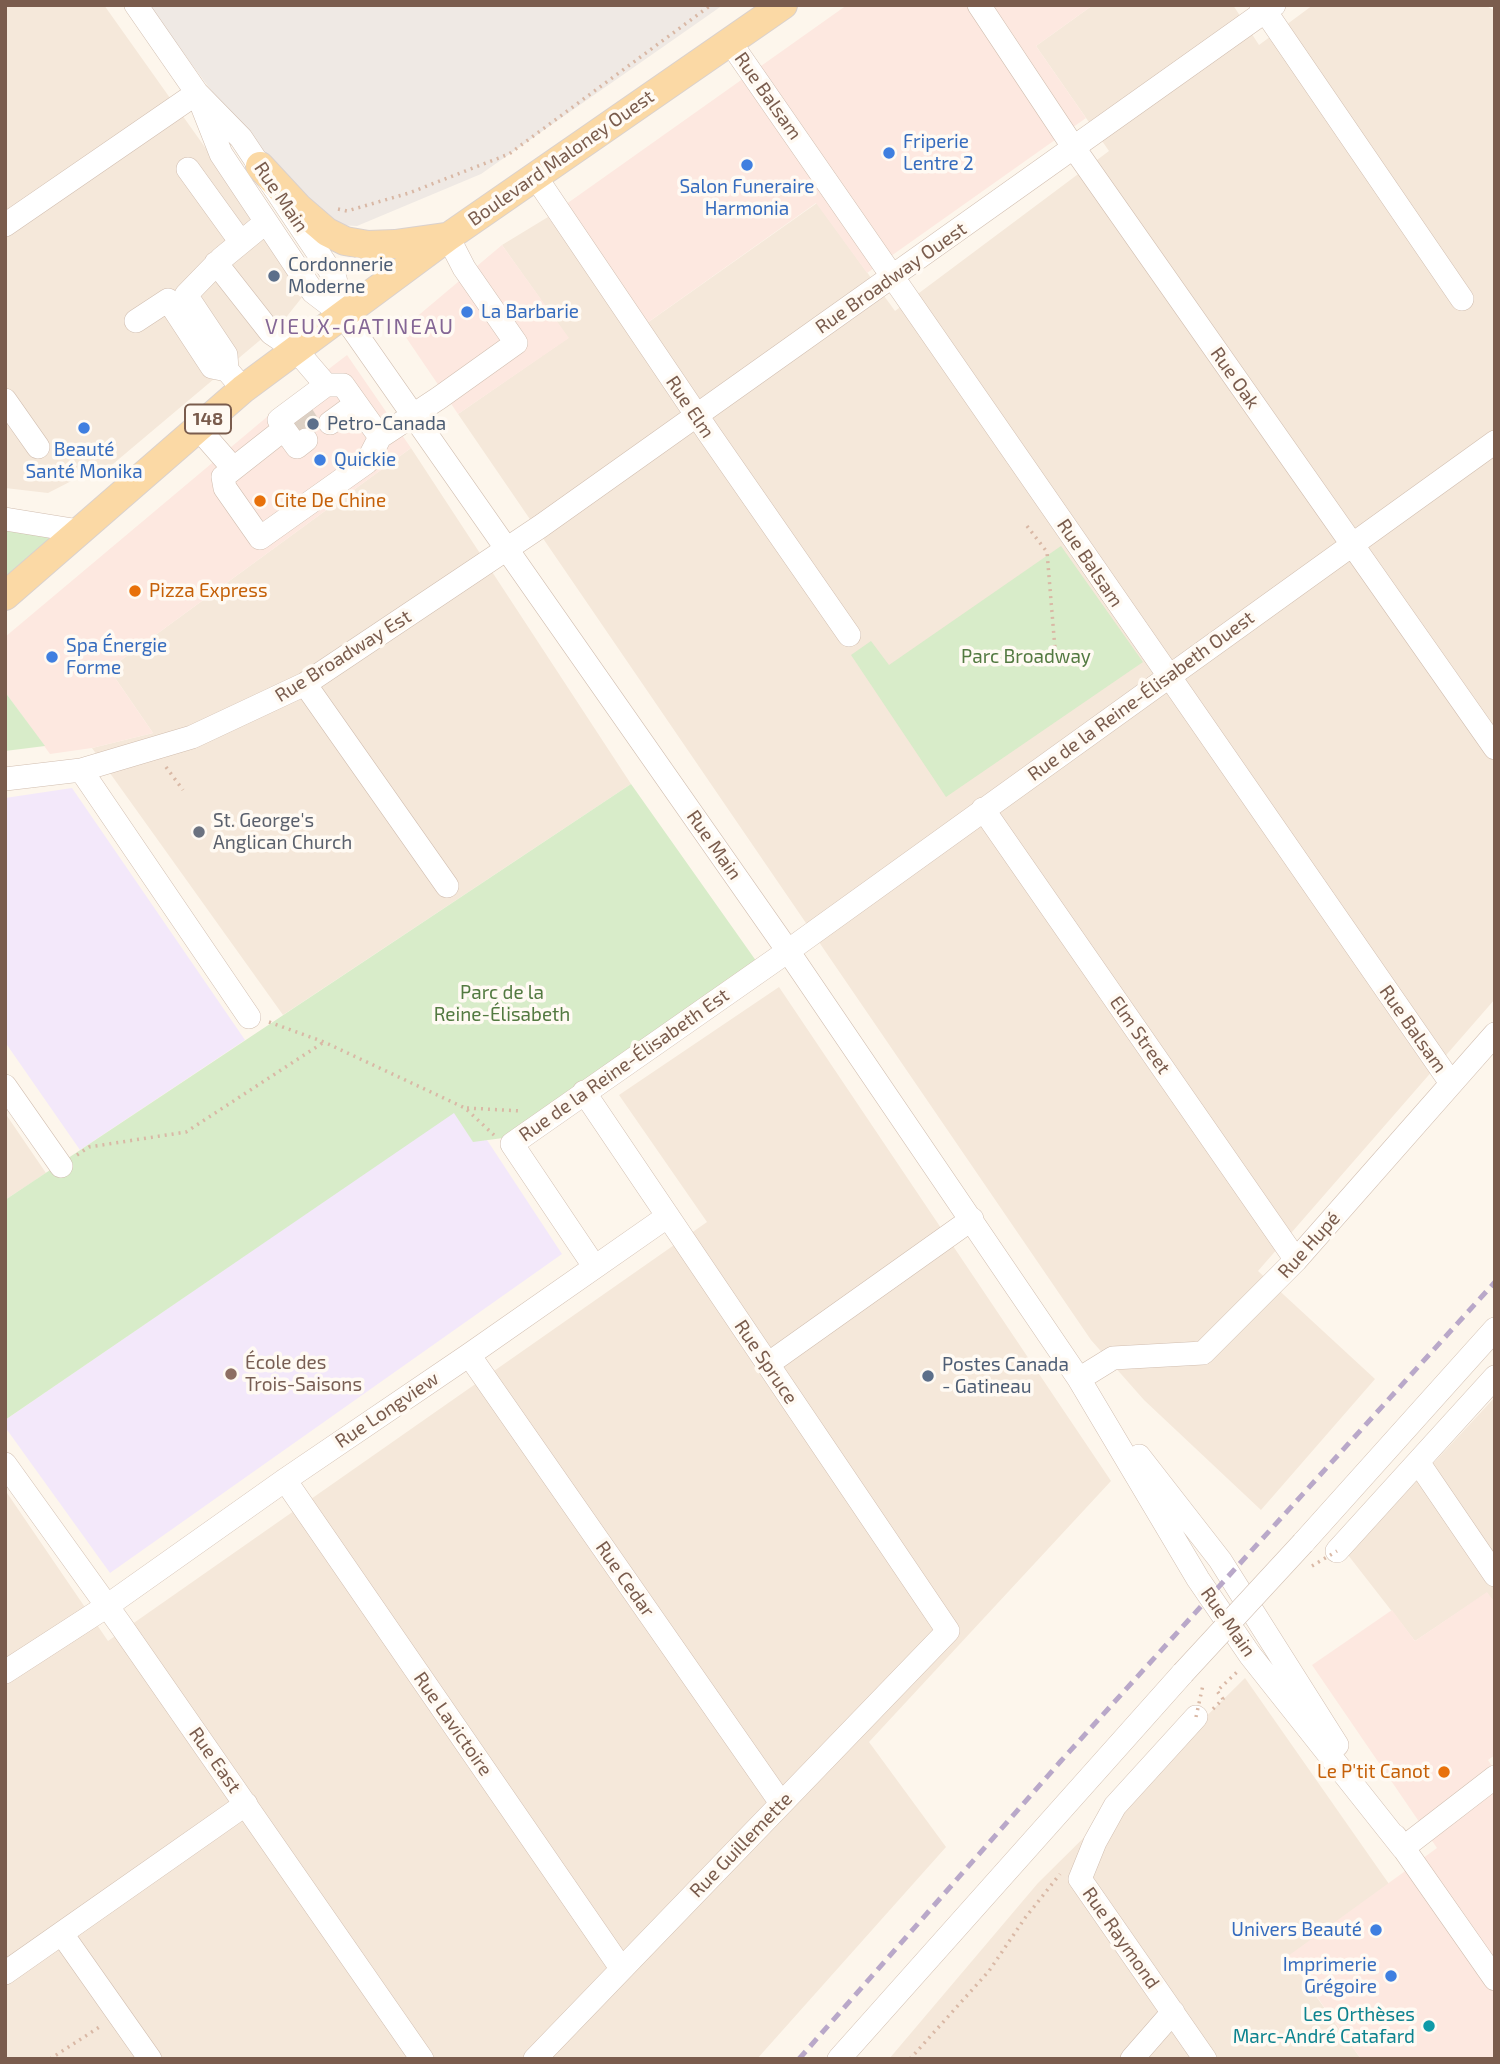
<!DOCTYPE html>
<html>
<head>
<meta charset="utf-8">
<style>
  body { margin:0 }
  #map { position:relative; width:1500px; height:2064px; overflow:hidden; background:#fdf6ec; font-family:"Exo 2",sans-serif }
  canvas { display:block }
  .frame { position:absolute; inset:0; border:7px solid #7a5c4d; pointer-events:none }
</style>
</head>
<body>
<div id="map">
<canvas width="1500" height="2064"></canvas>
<div class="frame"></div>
</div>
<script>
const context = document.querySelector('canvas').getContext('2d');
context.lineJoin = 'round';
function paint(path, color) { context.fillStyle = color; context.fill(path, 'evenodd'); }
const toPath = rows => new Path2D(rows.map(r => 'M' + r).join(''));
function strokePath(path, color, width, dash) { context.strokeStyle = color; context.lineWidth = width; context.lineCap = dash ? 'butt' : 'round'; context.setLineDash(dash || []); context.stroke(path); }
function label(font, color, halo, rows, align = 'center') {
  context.font = font + ' "Exo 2",sans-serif'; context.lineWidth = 7; context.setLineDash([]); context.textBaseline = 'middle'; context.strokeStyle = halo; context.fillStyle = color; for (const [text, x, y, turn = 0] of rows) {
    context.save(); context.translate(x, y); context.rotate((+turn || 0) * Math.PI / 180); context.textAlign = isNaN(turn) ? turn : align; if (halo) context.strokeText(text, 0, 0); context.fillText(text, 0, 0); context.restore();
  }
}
paint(toPath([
  [5,5,104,5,307,291,284,320,113,464,91,471,48,493,5,488],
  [1093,5,1233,5,1259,45,1313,5,1485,5,1495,11,1495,999,1258,1271,1375,1379,1261,1510,1144,1400,1091,1340,458,414,568,338,502,245,548,217,633,333,817,203,895,311,1109,151,1036,46],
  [411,448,631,784,283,1015,92,748,153,733,109,669],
  [779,987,1111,1481,869,1742,946,1847,757,2059,5,2059,5,1490,108,1641,707,1222,619,1095],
  [5,1113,46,1173,5,1200],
  [1495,1397,1495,1603,1487,1593,1415,1641,1348,1555],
  [1245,1678,1389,1884,1288,1957,1361,2059,889,2059,1038,1883]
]), '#f5e8da');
paint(toPath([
  [847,5,1093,5,1036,46,1086,118,867,273,816,203,633,333,548,217],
  [502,245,569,338,458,414,401,330],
  [347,355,411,448,109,669,153,733,92,748,50,754,5,692,5,637,274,411],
  [1487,1592,1495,1603,1495,1755,1488,1760,1495,1771,1495,2059,1361,2059,1288,1956,1437,1848,1312,1665,1392,1610,1415,1641]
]), '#fde8e0');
paint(toPath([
  [148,5,723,5,481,174,357,226,318,224,224,108]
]), '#efe9e4');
paint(toPath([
  [72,788,245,1040,80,1150,5,1042,5,798],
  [454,1112,473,1141,487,1140,562,1254,110,1573,5,1427,5,1420]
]), '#f3e8fa');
paint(toPath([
  [5,519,79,531,5,596],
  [1061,546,1143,662,946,797,851,655,871,641,889,665],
  [5,692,45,746,5,751],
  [631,784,759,965,503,1138,473,1142,454,1113,5,1420,5,1200]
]), '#d8ecc9');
strokePath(toPath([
  [297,428,322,412]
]), '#dcd0c4', 23, [23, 11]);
const minor = toPath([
  [136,5,197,93,241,138,312,244,335,278,343,315],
  [979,5,1074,148,1495,748],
  [1261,5,1462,299],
  [730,42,1451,1083],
  [197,93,221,154,313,292,343,315,788,951,1079,1379,1198,1579,1250,1655,1403,1848],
  [188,169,240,241],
  [535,176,708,432,849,635],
  [5,225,197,93],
  [216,263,271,333,296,350,326,385],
  [136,321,168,300,212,367,227,370],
  [243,389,227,370,226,355,186,295,221,259,266,222],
  [5,400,38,447],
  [330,423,356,404],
  [198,428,233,468],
  [284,429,297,447,306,440],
  [380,437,367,462,260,538,225,488,223,477,284,429,279,420,326,385,343,385,380,437,439,398,516,343,464,268,448,237],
  [5,519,79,531],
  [305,684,447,886],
  [81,770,249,1017],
  [5,779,81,770,192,737,305,684,541,526,1274,5],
  [983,809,1296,1260],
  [5,1086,61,1166],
  [594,1266,512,1144,788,951,1495,442],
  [469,1355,781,1803],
  [768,1364,972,1219],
  [1079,1379,1113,1358,1203,1353,1296,1260,1495,1034],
  [1139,1456,1220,1560,1337,1745],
  [1418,1462,1495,1575],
  [5,1464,120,1624,422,2059],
  [285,1480,621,1968],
  [1303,1543,1495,1329],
  [1337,1551,1495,1377],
  [5,1672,107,1606,285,1480,469,1355,668,1216],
  [1196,1717,1115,1806,1095,1842,1080,1879,1205,2059],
  [1395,1836,1495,1979],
  [1403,1848,1495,1777],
  [62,1934,150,2059],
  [5,1973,246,1804],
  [535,2059,948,1631,584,1092],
  [839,2059,1183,1673],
  [1132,2059,1173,2012]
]);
const major = toPath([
  [260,166,298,207,327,232,345,241,368,245,395,244,445,237],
  [5,596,243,389,448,237,783,5]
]);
strokePath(minor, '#d1beb0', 24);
strokePath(major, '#dad1cd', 30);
strokePath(toPath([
  [338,209,347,211,409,193,509,154,711,5],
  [1027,526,1047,552,1055,649],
  [166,767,183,790],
  [269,1022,324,1042,465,1108,494,1135],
  [467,1108,522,1111],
  [77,1155,89,1147,186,1132,324,1042],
  [1213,1709,1223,1699,1217,1691,1237,1672],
  [50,2059,101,2026],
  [910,2059,989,1971,1025,1918,1060,1874]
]), '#d9b8a5', 3.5, [2, 5]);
strokePath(minor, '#fff', 23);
strokePath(major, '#fbd9a5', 28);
strokePath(toPath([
  [799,2059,1060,1762,1495,1282]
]), '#b9a8c9', 5, [10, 7]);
const minorBridge = toPath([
  [1183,1673,1303,1543]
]);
strokePath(minorBridge, '#d1beb0', 24, []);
strokePath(toPath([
  [1312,1566,1337,1551],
  [1196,1717,1203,1685]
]), '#d9b8a5', 3.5, [2, 5]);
strokePath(minorBridge, '#fff', 23);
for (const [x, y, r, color] of [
  [889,153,7,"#3f7fe0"],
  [747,165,7,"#3f7fe0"],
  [274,276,7,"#5c6f8a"],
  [467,312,7,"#3f7fe0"],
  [313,424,7,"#5c6f8a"],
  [84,428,7,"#3f7fe0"],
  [320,460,7,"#3f7fe0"],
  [260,501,7,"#e8710a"],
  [135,591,7,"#e8710a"],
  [52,657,7,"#3f7fe0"],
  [199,832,7,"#6b7280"],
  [231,1374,7,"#8d6e63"],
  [928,1376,7,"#5c6f8a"],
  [1444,1772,7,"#e8710a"],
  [1376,1930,7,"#3f7fe0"],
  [1391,1976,7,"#3f7fe0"],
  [1429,2026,7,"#0f9aa8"]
]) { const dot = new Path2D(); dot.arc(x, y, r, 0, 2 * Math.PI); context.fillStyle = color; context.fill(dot); strokePath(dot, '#fffaf3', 2.5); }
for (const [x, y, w] of [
  [208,419,46]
]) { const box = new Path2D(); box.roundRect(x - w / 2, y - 14.5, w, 29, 5); context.fillStyle = '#fffaf3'; context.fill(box); strokePath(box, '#7a5c4d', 2); }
label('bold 18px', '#7a5c4d', null, [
  ["148",208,419]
]);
label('19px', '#7a5c4d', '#fffaf3', [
  ["Rue Balsam",768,96,55],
  ["Boulevard Maloney Ouest",561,158,-35],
  ["Rue Main",281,197,56],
  ["Rue Broadway Ouest",891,278,-35],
  ["Rue Oak",1235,378,55],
  ["Rue Elm",690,407,56],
  ["Rue Balsam",1090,563,56],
  ["Rue Broadway Est",343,656,-32],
  ["Rue de la Reine-Élisabeth Ouest",1141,696,-36],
  ["Rue Main",714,845,55],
  ["Rue Balsam",1413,1029,55],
  ["Elm Street",1140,1035,55],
  ["Rue de la Reine-Élisabeth Est",624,1065,-35],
  ["Rue Hupé",1309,1245,-48],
  ["Rue Spruce",766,1362,56],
  ["Rue Longview",387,1410,-34],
  ["Rue Cedar",625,1579,55],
  ["Rue Main",1228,1622,55],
  ["Rue Lavictoire",453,1724,55],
  ["Rue East",215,1760,55],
  ["Rue Guillemette",741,1845,-46],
  ["Rue Raymond",1121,1938,55]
]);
label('19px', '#366cbe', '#fffaf3', [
  ["Friperie",903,142],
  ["Lentre 2",903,164],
  ["Salon Funeraire",747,187,"center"],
  ["Harmonia",747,209,"center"],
  ["La Barbarie",481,312],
  ["Beauté",84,450,"center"],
  ["Santé Monika",84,472,"center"],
  ["Quickie",334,460],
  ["Spa Énergie",66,646],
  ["Forme",66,668],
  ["Univers Beauté",1362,1930,"right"],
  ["Imprimerie",1377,1965,"right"],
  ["Grégoire",1377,1987,"right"]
], 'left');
label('19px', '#4e5e75', '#fffaf3', [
  ["Cordonnerie",288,265],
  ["Moderne",288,287],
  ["Petro-Canada",327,424],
  ["Postes Canada",942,1365],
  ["- Gatineau",942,1387]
], 'left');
label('19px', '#c56008', '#fffaf3', [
  ["Cite De Chine",274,501],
  ["Pizza Express",149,591],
  ["Le P'tit Canot",1430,1772,"right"]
], 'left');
label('19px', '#537a41', '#fffaf3', [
  ["Parc Broadway",1026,657],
  ["Parc de la",502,993],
  ["Reine-Élisabeth",502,1015]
]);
label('19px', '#5b616d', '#fffaf3', [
  ["St. George's",213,821],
  ["Anglican Church",213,843]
], 'left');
label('19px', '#785e54', '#fffaf3', [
  ["École des",245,1363],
  ["Trois-Saisons",245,1385]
], 'left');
label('19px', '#0d838f', '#fffaf3', [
  ["Les Orthèses",1415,2015],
  ["Marc-André Catafard",1415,2037]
], 'right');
context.letterSpacing = '2px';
label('21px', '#846695', '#fffaf3', [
  ["VIEUX-GATINEAU",360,327]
]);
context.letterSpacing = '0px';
</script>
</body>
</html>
